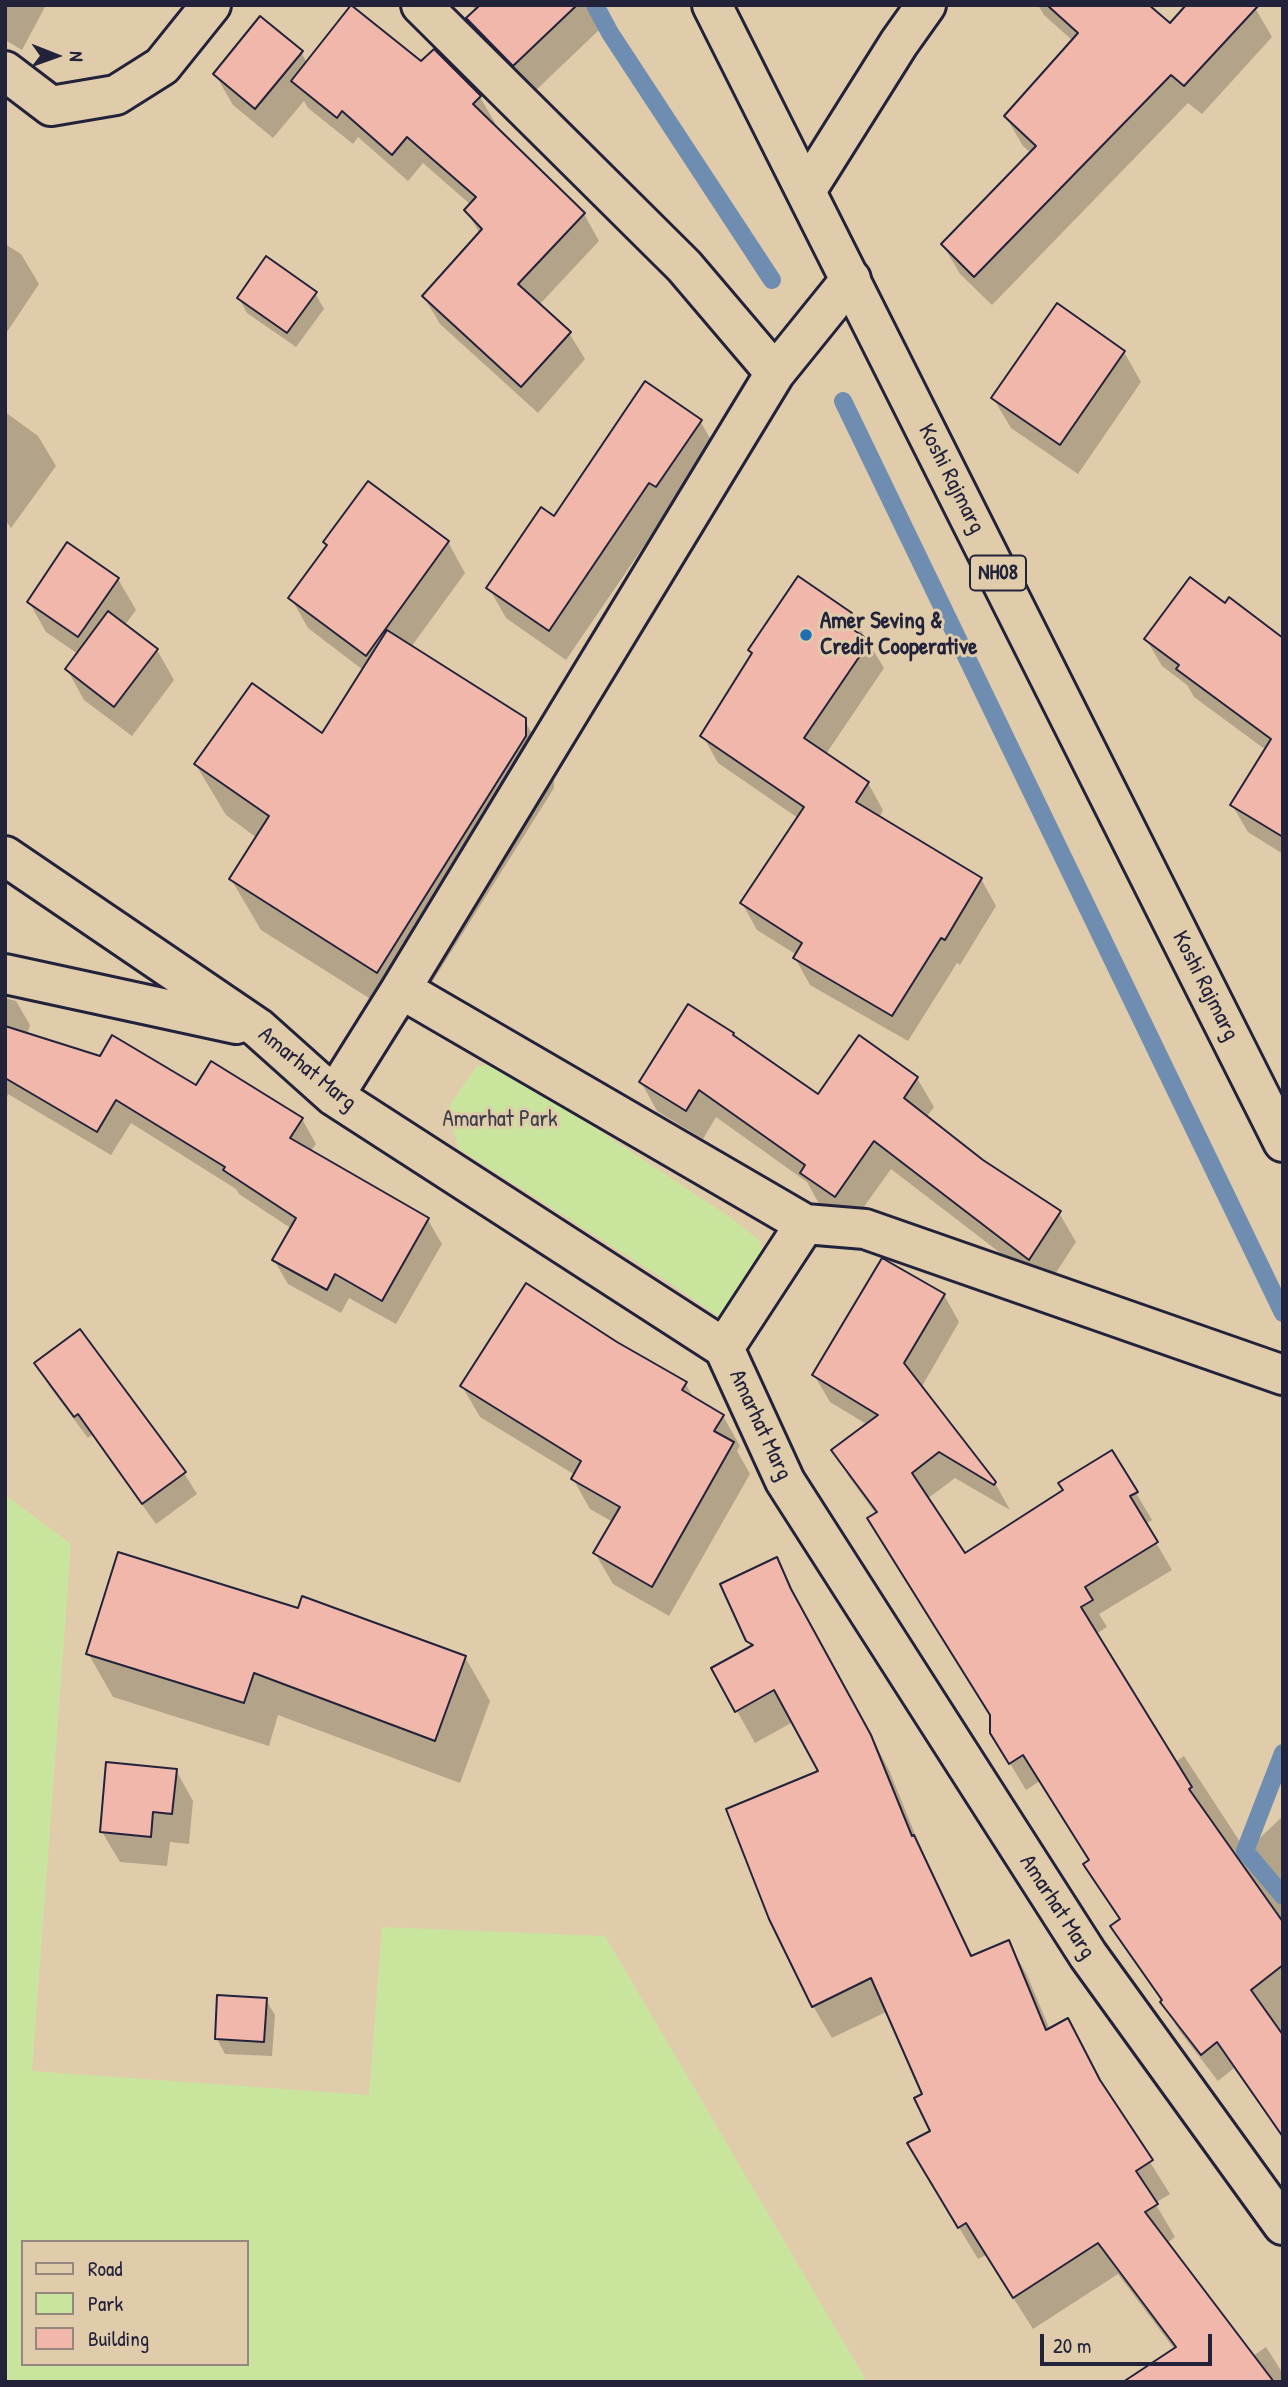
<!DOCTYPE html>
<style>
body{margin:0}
#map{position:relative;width:1288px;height:2387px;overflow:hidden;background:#e0ccab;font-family:"Patrick Hand",sans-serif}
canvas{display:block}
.frame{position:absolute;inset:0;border:7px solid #22223b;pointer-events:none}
.legend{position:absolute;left:21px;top:2240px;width:228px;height:126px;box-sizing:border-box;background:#e0ccab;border:2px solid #94887e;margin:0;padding:9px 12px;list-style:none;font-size:21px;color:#22223b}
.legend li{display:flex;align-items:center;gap:14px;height:35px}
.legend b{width:35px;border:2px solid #94887e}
.north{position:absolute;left:21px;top:21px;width:70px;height:70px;-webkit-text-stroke:5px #e0ccab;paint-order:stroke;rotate:91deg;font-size:19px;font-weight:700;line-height:28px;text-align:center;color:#22223b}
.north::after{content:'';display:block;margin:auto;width:24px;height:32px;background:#22223b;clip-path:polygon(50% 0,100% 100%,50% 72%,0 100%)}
.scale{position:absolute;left:1040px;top:2334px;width:172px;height:32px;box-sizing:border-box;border:4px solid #22223b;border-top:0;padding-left:9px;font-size:21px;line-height:24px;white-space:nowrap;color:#22223b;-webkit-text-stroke:5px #e0ccab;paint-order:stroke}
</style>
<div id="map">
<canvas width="1288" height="2387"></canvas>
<div class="frame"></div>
<ul class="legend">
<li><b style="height:9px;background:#e0ccab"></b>Road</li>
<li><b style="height:19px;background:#c9e59d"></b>Park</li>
<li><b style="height:19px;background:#f1b7ab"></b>Building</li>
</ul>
<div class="north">N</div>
<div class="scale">20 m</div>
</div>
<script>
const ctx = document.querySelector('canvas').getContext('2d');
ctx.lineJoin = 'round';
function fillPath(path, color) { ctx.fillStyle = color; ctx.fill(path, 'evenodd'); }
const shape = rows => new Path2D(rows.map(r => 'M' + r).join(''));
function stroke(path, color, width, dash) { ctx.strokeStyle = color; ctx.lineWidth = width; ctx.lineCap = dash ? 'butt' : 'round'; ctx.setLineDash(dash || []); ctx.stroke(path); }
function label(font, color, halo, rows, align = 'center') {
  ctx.font = font + ' "Patrick Hand",sans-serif'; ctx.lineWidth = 6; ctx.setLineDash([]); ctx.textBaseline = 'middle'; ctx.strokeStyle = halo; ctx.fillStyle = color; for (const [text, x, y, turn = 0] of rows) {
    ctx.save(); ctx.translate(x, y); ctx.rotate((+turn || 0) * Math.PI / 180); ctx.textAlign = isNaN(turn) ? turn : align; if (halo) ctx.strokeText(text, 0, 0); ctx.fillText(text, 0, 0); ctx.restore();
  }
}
fillPath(shape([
 [499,1064,731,1218,759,1240,769,1269,727,1322,664,1279,459,1149,447,1109,477,1066],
 [5,1495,71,1544,32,2071,369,2095,382,1927,605,1936,867,2382,5,2382],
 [23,2242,247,2242,247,2364,23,2364]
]), '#c9e59d');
fillPath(shape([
 [5,5,46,5,22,50,5,40],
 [471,5,586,5,600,29,531,95,485,49,468,19,476,11],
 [1038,5,1147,5,1170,26,1255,8,1272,37,1202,114,1188,103,992,305,960,274,943,245,1031,153,1023,146,1006,117,1073,41,1044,15],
 [301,52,307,63,421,63,480,97,495,123,493,126,584,214,599,241,539,305,569,333,585,359,538,413,440,324,424,297,480,234,466,210,471,205,423,163,408,181,358,137,353,144,308,108,304,101,273,138,233,105,215,74],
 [5,244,21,254,39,284,5,335],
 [315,293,324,309,296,347,247,313,239,298],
 [1124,352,1141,382,1078,474,1011,428,993,398],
 [5,412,38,436,56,466,11,528,5,520],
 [700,421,718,452,674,517,667,512,566,660,506,618,489,588,554,518],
 [325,542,448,542,465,573,411,647,524,720,554,771,554,788,407,1022,261,930,231,879,257,838,226,815,196,765,322,735,363,670,308,628,291,598,327,546],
 [118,579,136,610,125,625,157,650,174,680,132,736,84,700,67,669,78,654,46,632,29,602],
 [851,614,884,668,826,754,868,783,883,810,879,818,981,879,996,906,960,965,957,963,908,1041,810,985,795,958,797,955,757,930,742,903,798,818,718,763,703,736,752,655,750,650],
 [1146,639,1283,653,1283,854,1248,832,1232,805,1266,750,1194,697,1187,685,1162,666],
 [5,998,16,1001,30,1025,27,1035,302,1119,316,1144,310,1152,428,1220,442,1244,396,1324,349,1298,341,1313,288,1284,274,1260,292,1229,239,1194,236,1189,131,1123,111,1155,8,1094,5,1105],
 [917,1078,934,1107,926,1118,982,1161,1059,1213,1076,1242,1046,1288,891,1169,851,1225,818,1202,807,1182,716,1117,703,1139,657,1111,641,1082,818,1097],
 [944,1295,959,1322,921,1388,995,1483,1010,1510,955,1478,927,1499,964,1555,1136,1493,1152,1520,1145,1524,1172,1570,1099,1614,1107,1627,1096,1634,1174,1763,1184,1756,1246,1851,1283,1816,1283,2138,1234,2068,1218,2081,1178,2029,1163,2003,1128,1953,1112,1926,1127,1925,1102,1889,1099,1889,1085,1864,1090,1861,1040,1781,1026,1790,1008,1760,992,1717,876,1514,849,1477,833,1450,868,1425,830,1402,814,1375],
 [616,1343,685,1383,695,1400,723,1416,740,1446,737,1451,750,1474,669,1616,613,1584,595,1553,613,1522,590,1509,573,1479,575,1475,480,1417,462,1386],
 [37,1364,184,1473,197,1494,156,1524,92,1435,88,1438,49,1386],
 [776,1560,889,1770,923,1854,973,1957,1008,1942,1027,1975,1050,2030,1068,2020,1109,2097,1170,2194,1155,2203,1175,2237,1167,2243,1253,2356,1266,2347,1283,2374,1283,2382,1126,2382,1175,2350,1118,2274,1033,2329,986,2255,978,2259,928,2176,933,2132,925,2095,888,2011,832,2038,813,2006,821,1772,793,1722,755,1743,737,1711,752,1647,748,1640],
 [299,1611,465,1657,490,1701,460,1783,278,1715,269,1746,113,1697,88,1653],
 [176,1770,193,1801,189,1844,170,1842,167,1866,120,1862,102,1832],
 [266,2000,275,2015,272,2056,225,2054,217,2039]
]), '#0003');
stroke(shape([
 [595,5,610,33,772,280],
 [843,401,1283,1313],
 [1283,1753,1245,1851,1283,1896]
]), '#6e8db1', 18);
const building = shape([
 [351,5,421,61,434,49,481,96,473,104,585,213,518,284,571,332,521,387,422,296,482,229,464,210,476,197,407,137,392,155,342,111,337,118,291,81,351,5],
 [480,5,577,5,513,66,466,18,480,5],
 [1047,5,1149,5,1170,23,1186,5,1259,5,1184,86,1171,75,974,277,941,244,1036,146,1004,116,1078,33,1047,5],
 [260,16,303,51,255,109,213,74,260,16],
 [266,256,317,292,287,333,237,298,266,256],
 [1057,303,1125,351,1060,445,991,398,1057,303],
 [645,381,702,420,656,487,649,483,549,631,486,588,541,507,554,516,645,381],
 [368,481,449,541,366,656,288,598,327,545,323,542,368,481],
 [67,542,119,578,78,637,27,602,67,542],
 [798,576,852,613,845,624,870,641,804,738,869,782,856,802,982,878,945,940,941,938,892,1016,793,958,802,943,740,903,804,807,700,736,752,653,748,650,798,576],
 [1190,577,1225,603,1229,597,1283,638,1283,837,1230,805,1271,739,1176,669,1179,665,1144,639,1190,577],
 [108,611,158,649,114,707,65,669,108,611],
 [387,630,526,718,526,736,377,973,229,879,269,816,194,764,252,683,322,733,387,630],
 [688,1004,734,1033,733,1035,818,1094,859,1035,918,1077,904,1098,983,1160,1061,1211,1029,1260,874,1141,835,1197,800,1173,805,1165,699,1090,686,1111,639,1082,688,1004],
 [5,1026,100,1056,112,1035,196,1085,211,1061,303,1118,290,1138,429,1218,382,1301,335,1274,327,1290,272,1260,296,1218,223,1170,225,1167,116,1100,97,1132,5,1078,5,1026],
 [882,1258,945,1294,904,1363,996,1482,994,1485,939,1452,912,1473,965,1553,1063,1490,1058,1483,1112,1450,1138,1492,1130,1496,1158,1542,1085,1587,1093,1600,1081,1607,1192,1787,1189,1789,1283,1922,1283,1965,1251,1990,1283,2035,1283,2137,1217,2042,1201,2055,1160,2002,1162,2000,1110,1926,1120,1919,1083,1864,1089,1860,1023,1755,1009,1764,990,1733,990,1715,867,1518,877,1512,831,1450,878,1415,812,1375,882,1258],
 [526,1283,617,1342,687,1382,682,1390,724,1415,714,1431,734,1442,652,1587,593,1553,620,1507,571,1479,581,1461,460,1386,526,1283],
 [80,1329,186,1472,142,1504,78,1414,74,1417,34,1363,80,1329],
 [118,1552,298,1608,302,1596,466,1656,435,1741,254,1673,244,1703,86,1654,118,1552],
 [777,1557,791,1589,871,1735,912,1836,914,1835,971,1956,1009,1940,1046,2030,1068,2018,1100,2080,1153,2160,1136,2171,1158,2204,1145,2212,1274,2382,1123,2382,1176,2347,1098,2243,1013,2298,966,2223,958,2228,907,2143,930,2131,914,2098,922,2094,871,1978,812,2007,769,1919,726,1809,818,1771,774,1690,735,1712,711,1668,753,1645,746,1641,720,1584,777,1557],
 [106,1762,177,1769,172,1814,153,1812,151,1837,100,1832,106,1762],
 [217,1995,267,1998,264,2042,215,2039,217,1995]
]);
fillPath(building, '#f1b7ab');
stroke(building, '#22223b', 2);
const street = shape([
 [421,5,684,266,775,373],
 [5,71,51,106,116,95,162,66,211,5],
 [806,191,899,43,926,5],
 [5,856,258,1028,334,1096,724,1348,785,1481,1088,1955,1283,2225],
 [5,974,236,1024],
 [401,989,805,1224],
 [334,1096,401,989,775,373,851,279],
 [724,1348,805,1224,865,1229,1283,1375]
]);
const primary = shape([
 [712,5,1283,1142]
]);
stroke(street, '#22223b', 44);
stroke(primary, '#22223b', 44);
stroke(street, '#e0ccab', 38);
stroke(primary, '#e0ccab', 38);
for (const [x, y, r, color] of [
 [806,635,7,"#1f6fb2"]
]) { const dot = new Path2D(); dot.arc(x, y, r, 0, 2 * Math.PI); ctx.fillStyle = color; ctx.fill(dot); stroke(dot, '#e0ccab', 2.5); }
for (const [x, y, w] of [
 [998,573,56]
]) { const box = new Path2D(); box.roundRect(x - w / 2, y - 17.5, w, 35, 5); ctx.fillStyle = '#e0ccab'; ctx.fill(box); stroke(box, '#22223b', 2); }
label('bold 21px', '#22223b', null, [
 ["NH08",998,573]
]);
label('23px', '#22223b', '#e0ccab', [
 ["Koshi Rajmarg",951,479,63],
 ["Koshi Rajmarg",1205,986,63],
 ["Amarhat Marg",307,1069,39],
 ["Amarhat Marg",760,1425,65],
 ["Amarhat Marg",1057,1907,57]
]);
label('bold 23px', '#22223b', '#e0ccab', [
 ["Amer Seving &",820,622],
 ["Credit Cooperative",820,648]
], 'left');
label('23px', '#3b3f4a', '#e0ccab', [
 ["Amarhat Park",500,1120]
]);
</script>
